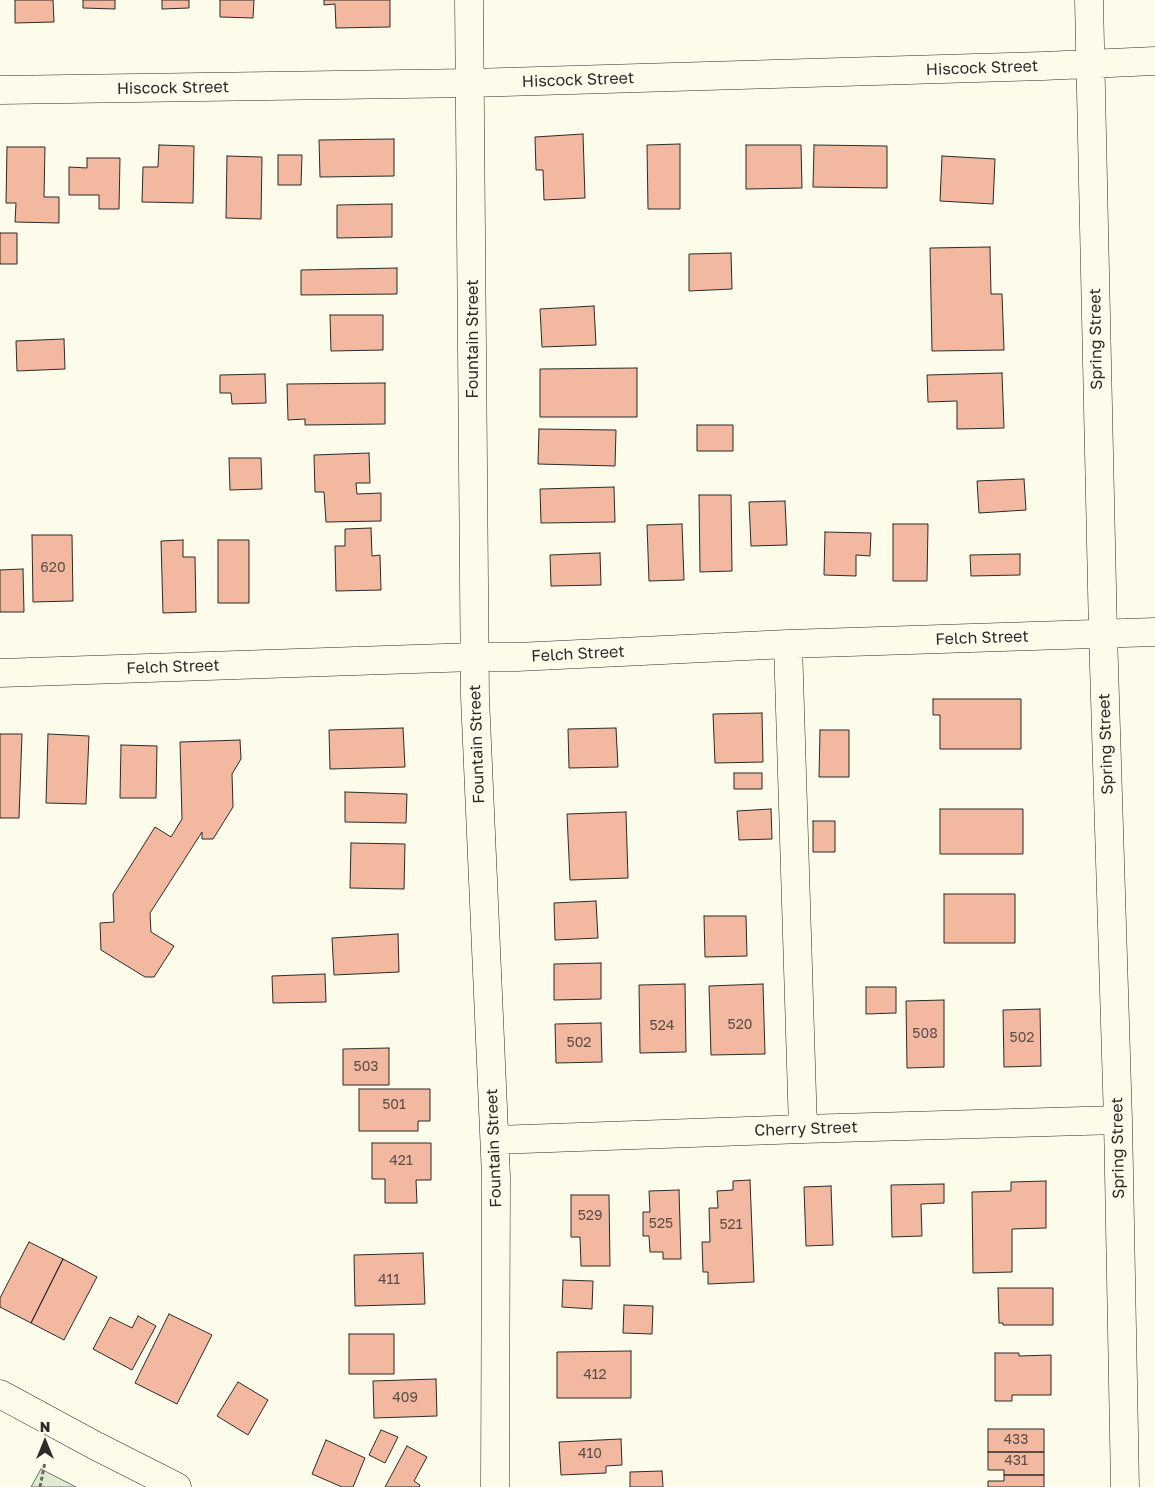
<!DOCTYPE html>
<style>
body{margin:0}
#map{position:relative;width:1155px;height:1487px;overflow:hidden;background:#fdfbea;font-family:"Golos Text",sans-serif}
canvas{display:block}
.north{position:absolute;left:20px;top:1417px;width:50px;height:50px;-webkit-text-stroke:4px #fdfbea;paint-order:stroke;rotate:0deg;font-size:14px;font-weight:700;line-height:20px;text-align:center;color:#2b2b2b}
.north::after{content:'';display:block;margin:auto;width:18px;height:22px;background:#2b2b2b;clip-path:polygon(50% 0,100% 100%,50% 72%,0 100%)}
</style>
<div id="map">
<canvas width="1155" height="1487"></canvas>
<div class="north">N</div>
</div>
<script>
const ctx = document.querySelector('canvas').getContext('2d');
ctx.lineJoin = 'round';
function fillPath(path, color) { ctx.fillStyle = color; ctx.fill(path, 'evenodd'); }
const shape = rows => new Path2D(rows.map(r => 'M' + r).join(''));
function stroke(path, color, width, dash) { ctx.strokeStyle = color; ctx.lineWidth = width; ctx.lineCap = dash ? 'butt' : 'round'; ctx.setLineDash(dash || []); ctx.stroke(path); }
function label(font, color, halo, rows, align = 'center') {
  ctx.font = font + ' "Golos Text",sans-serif'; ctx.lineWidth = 4; ctx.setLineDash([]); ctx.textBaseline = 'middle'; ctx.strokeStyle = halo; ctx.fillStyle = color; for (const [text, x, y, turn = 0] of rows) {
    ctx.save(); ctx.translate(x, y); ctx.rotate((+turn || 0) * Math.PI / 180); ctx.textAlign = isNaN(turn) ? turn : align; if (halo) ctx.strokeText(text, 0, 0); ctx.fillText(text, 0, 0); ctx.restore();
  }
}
const green = shape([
 [41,1469,76,1487,31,1487,41,1469]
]);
fillPath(green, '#deebd1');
stroke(green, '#74746e', 1);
const building = shape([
 [15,0,53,0,54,22,15,23,15,0],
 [83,0,115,0,115,9,83,8,83,0],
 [162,0,189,0,189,8,162,9,162,0],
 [220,0,254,0,253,18,220,17,220,0],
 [324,0,390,0,390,27,336,28,335,4,324,5,324,0],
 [583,134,585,198,544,200,543,170,536,170,535,137,583,134],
 [394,139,394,176,320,177,319,140,394,139],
 [680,144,680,209,648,209,647,145,680,144],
 [159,145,194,146,193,203,142,202,143,167,158,167,159,145],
 [746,145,801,145,802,188,746,189,746,145],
 [814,145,887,146,887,188,813,187,814,145],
 [7,147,45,147,44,197,59,197,59,223,15,222,16,203,6,203,7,147],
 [278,155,302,155,301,185,278,185,278,155],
 [227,156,262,157,261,219,226,218,227,156],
 [942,156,995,159,993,204,940,201,942,156],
 [87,158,120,158,119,209,99,209,99,195,69,195,69,167,87,168,87,158],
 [392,204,392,237,337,238,337,205,392,204],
 [0,233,17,233,17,264,0,264,0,233],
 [990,247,991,294,1002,294,1004,350,932,351,930,248,990,247],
 [731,253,732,289,689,291,689,254,731,253],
 [397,268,397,294,301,295,301,270,397,268],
 [594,306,596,345,542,347,540,309,594,306],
 [330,315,383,315,383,350,331,351,330,315],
 [64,339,65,369,17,371,16,341,64,339],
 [637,368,637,417,540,417,540,369,637,368],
 [1002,373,1004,428,957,429,957,401,928,402,927,375,1002,373],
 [265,374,266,403,232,404,231,393,220,393,220,375,265,374],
 [385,383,385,424,305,425,305,419,288,420,287,384,385,383],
 [697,425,733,425,733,451,697,451,697,425],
 [539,429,616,430,615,466,538,464,539,429],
 [369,453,370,483,356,483,357,494,381,493,381,521,326,522,324,492,315,492,314,455,369,453],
 [229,458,261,458,262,489,230,490,229,458],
 [1024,479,1026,510,979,513,977,481,1024,479],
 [614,487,615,522,541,523,540,489,614,487],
 [699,495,731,495,732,571,700,572,699,495],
 [785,501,787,545,751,546,749,502,785,501],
 [682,524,684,580,649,581,647,525,682,524],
 [893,524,928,524,927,581,893,581,893,524],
 [371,528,372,556,380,555,381,590,336,591,335,546,345,546,345,529,371,528],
 [825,532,871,533,870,556,856,555,856,576,824,575,825,532],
 [32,535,72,535,73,601,33,602,32,535],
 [183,540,183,557,195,557,196,612,163,613,161,541,183,540],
 [218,540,249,540,249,603,218,603,218,540],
 [600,553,601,585,551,586,550,555,600,553],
 [1020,554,1020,575,971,576,970,555,1020,554],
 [23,569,24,612,0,612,0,570,23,569],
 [933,699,1021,699,1021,749,940,749,940,715,933,715,933,699],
 [762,713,763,762,715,763,713,714,762,713],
 [403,728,405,767,330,769,329,730,403,728],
 [616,728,618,767,569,768,568,729,616,728],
 [820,730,849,730,849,777,819,777,820,730],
 [0,734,22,734,19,818,0,818,0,734],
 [48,734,89,736,86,804,46,803,48,734],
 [240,740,241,759,232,774,233,807,213,839,202,839,202,832,150,913,151,932,174,946,154,977,145,977,101,950,100,923,114,922,113,894,155,827,171,837,182,819,180,742,240,740],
 [121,745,157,746,156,798,120,798,121,745],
 [734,773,762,773,762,789,734,789,734,773],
 [345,792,407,794,406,823,345,822,345,792],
 [771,809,772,839,739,840,737,811,771,809],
 [940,809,1023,809,1023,854,940,854,940,809],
 [626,812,628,878,570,880,567,814,626,812],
 [813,821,835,821,835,852,813,852,813,821],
 [351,843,405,844,404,889,350,888,351,843],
 [944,894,1015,894,1015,943,944,943,944,894],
 [596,901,598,938,555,940,554,903,596,901],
 [704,916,746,916,747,956,705,957,704,916],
 [398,934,399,972,334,975,332,938,398,934],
 [601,963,601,999,554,1000,554,964,601,963],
 [325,974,326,1002,273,1003,272,976,325,974],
 [685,984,686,1052,640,1053,639,985,685,984],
 [763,984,765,1054,711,1055,709,986,763,984],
 [866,987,896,987,896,1013,866,1014,866,987],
 [944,1000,944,1067,907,1068,906,1001,944,1000],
 [1040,1009,1041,1066,1004,1067,1003,1010,1040,1009],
 [601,1023,602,1062,556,1063,555,1024,601,1023],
 [389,1048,389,1085,343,1085,343,1049,389,1048],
 [359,1089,430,1089,430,1121,418,1121,418,1131,359,1131,359,1089],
 [372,1143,431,1143,431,1180,416,1180,417,1203,385,1203,385,1179,372,1179,372,1143],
 [750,1180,754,1282,708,1284,708,1272,703,1272,702,1242,710,1242,709,1208,718,1208,717,1191,733,1190,733,1181,750,1180],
 [1046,1181,1046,1228,1012,1229,1012,1272,973,1273,972,1192,1011,1191,1011,1182,1046,1181],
 [944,1184,944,1203,921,1204,922,1236,892,1237,891,1185,944,1184],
 [831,1186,833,1245,806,1246,804,1187,831,1186],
 [679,1190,681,1259,663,1259,663,1252,650,1252,649,1236,643,1236,643,1212,650,1212,649,1191,679,1190],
 [571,1195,609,1195,610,1266,581,1266,580,1237,571,1237,571,1195],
 [29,1242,63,1259,31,1323,0,1307,0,1298,29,1242],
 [423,1253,425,1304,355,1306,354,1255,423,1253],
 [63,1259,97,1277,64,1340,31,1323,63,1259],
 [563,1280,593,1281,592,1309,562,1307,563,1280],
 [998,1288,1053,1288,1053,1325,1003,1325,1003,1323,999,1323,998,1288],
 [624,1305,653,1306,652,1334,623,1333,624,1305],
 [169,1314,212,1335,177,1404,135,1383,169,1314],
 [138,1316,156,1326,132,1370,93,1349,110,1317,132,1328,138,1316],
 [349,1334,394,1334,394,1374,349,1374,349,1334],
 [631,1351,631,1398,557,1398,557,1352,631,1351],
 [995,1353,1019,1353,1019,1356,1051,1355,1051,1395,1012,1395,1012,1401,995,1401,995,1353],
 [436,1379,437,1416,374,1418,373,1381,436,1379],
 [238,1382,268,1400,248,1435,217,1416,238,1382],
 [988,1429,1044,1429,1044,1452,988,1452,988,1429],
 [381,1430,398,1437,385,1463,369,1455,381,1430],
 [621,1439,622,1465,606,1466,606,1473,561,1475,559,1442,621,1439],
 [326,1440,365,1458,353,1487,342,1487,312,1474,326,1440],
 [407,1446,427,1457,414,1481,420,1485,419,1487,385,1487,407,1446],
 [988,1452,1044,1452,1044,1475,1004,1475,1004,1470,988,1470,988,1452],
 [662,1471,663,1487,630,1487,630,1472,662,1471],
 [1004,1475,1044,1475,1044,1487,988,1487,988,1481,1004,1481,1004,1475]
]);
fillPath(building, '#f2b8a0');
stroke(building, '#2b2b2b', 1);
const minor = shape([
 [469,0,475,697,496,1177,495,1487],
 [1089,0,1103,633,1118,1120,1125,1487],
 [0,90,471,83,1043,66,1155,61],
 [788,644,803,1129],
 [0,673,474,657,517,657,788,644,1155,632],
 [495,1140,803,1129,1118,1120]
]);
const secondary = shape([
 [0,1394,96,1446,177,1487]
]);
stroke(minor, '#2b2b2b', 29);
stroke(secondary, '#2b2b2b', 29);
stroke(shape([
 [40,1487,45,1462]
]), '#6a6964', 3, [4, 2.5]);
stroke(minor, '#fdfbea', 28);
stroke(secondary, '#fdfbea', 28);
label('14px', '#5d4e48', null, [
 ["620",53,568],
 ["520",740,1025],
 ["524",662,1026],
 ["508",925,1034],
 ["502",1022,1038],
 ["502",579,1043],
 ["503",366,1067],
 ["501",394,1105],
 ["421",401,1161],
 ["529",590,1216],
 ["525",661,1224],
 ["521",731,1225],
 ["411",389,1280],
 ["412",595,1375],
 ["409",405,1398],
 ["433",1016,1440],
 ["410",590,1454],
 ["431",1016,1461]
]);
label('16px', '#2b2b2b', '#fdfbea', [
 ["Hiscock Street",982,68,-2],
 ["Hiscock Street",578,80,-2],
 ["Hiscock Street",173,88,-1],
 ["Fountain Street",473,339,-90],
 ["Spring Street",1096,339,-91],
 ["Felch Street",982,638,-2],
 ["Felch Street",578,654,-3],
 ["Felch Street",173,667,-2],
 ["Fountain Street",477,744,-92],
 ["Spring Street",1106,744,-92],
 ["Cherry Street",806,1129,-2],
 ["Fountain Street",494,1148,-92],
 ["Spring Street",1118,1148,-91]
]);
</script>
